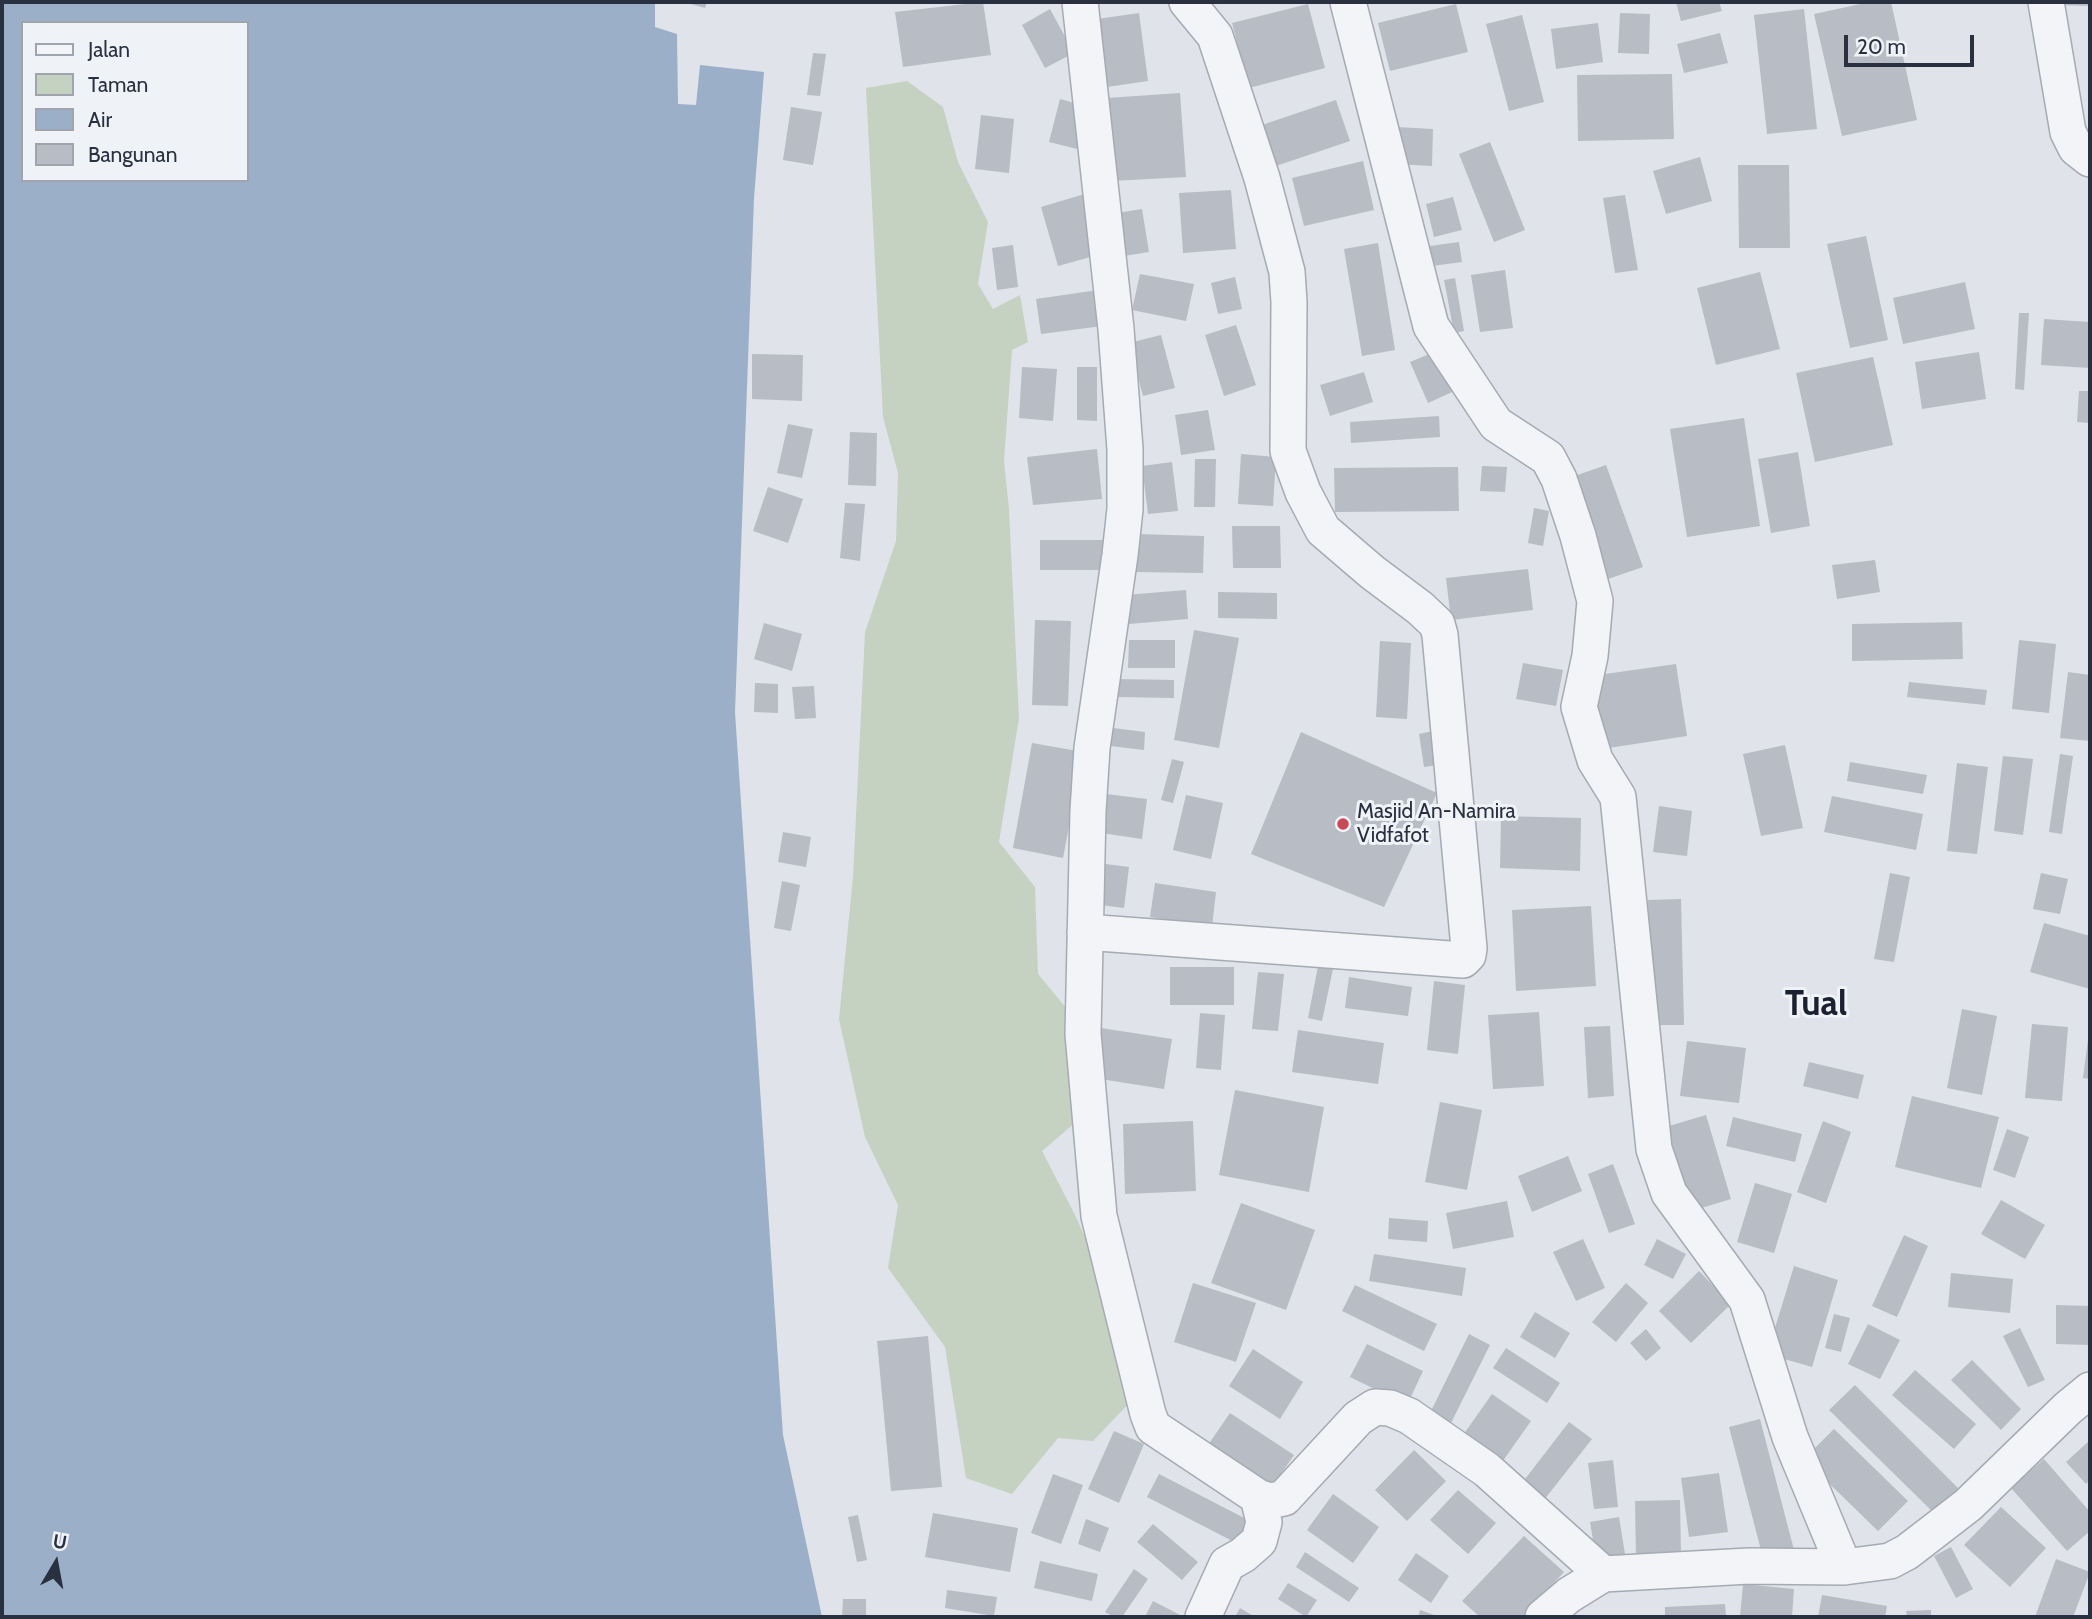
<!DOCTYPE html>
<style>
body{margin:0}
#map{position:relative;width:2092px;height:1619px;overflow:hidden;background:#e0e3e9;font-family:Cabin,sans-serif}
canvas{display:block}
.frame{position:absolute;inset:0;border:4px solid #29303f;pointer-events:none}
.legend{position:absolute;left:21px;top:21px;width:228px;height:161px;box-sizing:border-box;background:#eff2f6;border:2px solid #a0a4ad;margin:0;padding:9px 12px;list-style:none;font-size:21px;color:#29303f}
.legend li{display:flex;align-items:center;gap:14px;height:35px}
.legend b{width:35px;border:2px solid #a0a4ad}
.north{position:absolute;left:21px;top:1528px;width:70px;height:70px;-webkit-text-stroke:5px #eff2f6;paint-order:stroke;rotate:10deg;font-size:19px;font-weight:700;line-height:28px;text-align:center;color:#29303f}
.north::after{content:'';display:block;margin:auto;width:24px;height:32px;background:#29303f;clip-path:polygon(50% 0,100% 100%,50% 72%,0 100%)}
.scale{position:absolute;left:1844px;top:35px;width:130px;height:32px;box-sizing:border-box;border:4px solid #29303f;border-top:0;padding-left:9px;font-size:21px;line-height:24px;white-space:nowrap;color:#29303f;-webkit-text-stroke:5px #eff2f6;paint-order:stroke}
</style>
<div id="map">
<canvas width="2092" height="1619"></canvas>
<div class="frame"></div>
<ul class="legend">
<li><b style="height:9px;background:#f3f4f7"></b>Jalan</li>
<li><b style="height:19px;background:#c5d2c1"></b>Taman</li>
<li><b style="height:19px;background:#9cafc8"></b>Air</li>
<li><b style="height:19px;background:#b7bcc5"></b>Bangunan</li>
</ul>
<div class="north">U</div>
<div class="scale">20 m</div>
</div>
<script>
const ctx = document.querySelector('canvas').getContext('2d');
ctx.lineJoin = 'round';
function fillPath(path, color) { ctx.fillStyle = color; ctx.fill(path, 'evenodd'); }
const shape = rows => new Path2D(rows.map(r => 'M' + r).join(''));
function stroke(path, color, width, dash) { ctx.strokeStyle = color; ctx.lineWidth = width; ctx.lineCap = dash ? 'butt' : 'round'; ctx.setLineDash(dash || []); ctx.stroke(path); }
function label(font, color, halo, rows, align = 'center') {
  ctx.font = font + ' Cabin,sans-serif'; ctx.lineWidth = 6; ctx.setLineDash([]); ctx.textBaseline = 'middle'; ctx.strokeStyle = halo; ctx.fillStyle = color; for (const [text, x, y, turn = 0] of rows) {
    ctx.save(); ctx.translate(x, y); ctx.rotate((+turn || 0) * Math.PI / 180); ctx.textAlign = isNaN(turn) ? turn : align; if (halo) ctx.strokeText(text, 0, 0); ctx.fillText(text, 0, 0); ctx.restore();
  }
}
fillPath(shape([
 [907,81,943,107,958,162,988,222,978,284,993,309,1020,295,1028,342,1012,350,1004,461,1009,509,1019,718,999,842,1035,887,1038,974,1067,1009,1076,1122,1042,1151,1075,1215,1114,1304,1138,1394,1093,1441,1058,1438,1012,1494,966,1478,945,1347,888,1268,898,1205,865,1137,839,1019,853,877,865,632,896,541,898,473,883,417,866,88]
]), '#c5d2c1');
fillPath(shape([
 [2,2,655,2,655,27,677,34,678,104,696,105,700,65,764,72,754,198,735,712,783,1435,822,1617,2,1617],
 [23,23,247,23,247,180,23,180]
]), '#9cafc8');
fillPath(shape([
 [684,2,707,2,705,8],
 [983,2,991,55,903,67,895,12],
 [1676,2,1719,2,1722,11,1681,21],
 [1870,2,1891,2,1917,120,1842,136,1814,14],
 [2058,2,2090,2,2090,6,2057,5],
 [1308,4,1325,68,1249,88,1232,23],
 [1456,4,1468,52,1390,71,1378,23],
 [1050,9,1074,53,1045,68,1022,25],
 [1804,9,1817,129,1767,134,1754,15],
 [1139,13,1148,81,1107,87,1097,19],
 [1620,13,1650,14,1649,54,1618,53],
 [1522,15,1544,102,1509,111,1486,24],
 [1598,23,1603,62,1556,69,1551,29],
 [1720,33,1728,63,1684,73,1677,44],
 [813,53,826,54,820,96,807,95],
 [1672,74,1674,139,1578,141,1577,75],
 [1180,93,1186,177,1112,181,1107,98],
 [1060,99,1089,107,1077,149,1049,142],
 [1336,100,1350,141,1270,168,1256,127],
 [791,107,822,112,813,165,783,160],
 [981,115,1014,119,1009,173,975,169],
 [1396,127,1433,129,1432,166,1395,164],
 [1490,142,1525,230,1494,242,1459,154],
 [1700,157,1712,201,1666,214,1653,171],
 [1363,161,1374,210,1304,226,1292,178],
 [1738,165,1789,165,1790,248,1739,248],
 [1231,190,1236,249,1183,253,1179,193],
 [1088,193,1105,253,1058,266,1041,207],
 [1625,195,1638,270,1615,273,1603,198],
 [1453,197,1462,230,1434,237,1426,204],
 [1142,209,1149,252,1118,257,1111,214],
 [1866,236,1888,340,1850,348,1827,244],
 [1459,242,1462,262,1432,266,1430,246],
 [1378,243,1395,350,1362,356,1344,249],
 [1013,245,1018,287,997,290,992,248],
 [1505,270,1513,328,1480,332,1471,275],
 [1760,272,1780,349,1716,365,1697,288],
 [1140,274,1194,284,1186,321,1132,310],
 [1235,277,1242,309,1218,314,1211,283],
 [1455,278,1464,331,1454,333,1444,280],
 [1965,282,1975,329,1903,344,1893,298],
 [1105,289,1110,325,1041,334,1036,299],
 [2019,313,2029,313,2024,390,2015,389],
 [2044,319,2090,322,2090,368,2041,365],
 [1236,325,1256,385,1224,396,1205,335],
 [1161,335,1175,388,1143,396,1129,343],
 [1444,348,1461,388,1428,403,1410,362],
 [1979,352,1986,399,1922,409,1915,362],
 [752,354,803,355,802,401,752,399],
 [1873,357,1893,445,1815,462,1796,373],
 [1022,367,1057,369,1053,421,1019,418],
 [1077,367,1097,367,1097,421,1077,420],
 [1364,372,1373,402,1330,416,1320,385],
 [2079,391,2090,391,2090,423,2077,422],
 [1208,410,1215,450,1181,455,1175,415],
 [1439,416,1440,437,1351,443,1350,422],
 [1744,418,1760,526,1687,537,1670,429],
 [788,424,813,429,802,478,777,473],
 [850,432,877,433,876,486,848,485],
 [1097,449,1102,499,1033,505,1027,457],
 [1798,452,1810,526,1771,533,1758,459],
 [1241,454,1276,457,1273,506,1238,504],
 [1195,459,1216,459,1215,507,1194,507],
 [1172,462,1178,511,1148,514,1142,466],
 [1606,465,1643,567,1605,580,1569,478],
 [1482,466,1507,467,1505,492,1480,491],
 [1458,467,1459,511,1335,512,1334,468],
 [768,487,803,499,788,543,753,531],
 [845,503,865,504,860,561,840,558],
 [1534,508,1549,511,1543,546,1528,543],
 [1232,526,1280,526,1281,568,1233,568],
 [1137,534,1204,536,1203,573,1136,572],
 [1040,540,1110,540,1111,570,1040,570],
 [1875,560,1880,592,1837,599,1832,565],
 [1528,569,1533,610,1451,620,1446,578],
 [1186,590,1188,619,1129,624,1126,595],
 [1218,592,1277,593,1277,619,1218,618],
 [1035,620,1071,621,1068,706,1032,705],
 [1962,622,1963,659,1852,661,1852,624],
 [764,623,802,634,792,671,754,659],
 [1194,630,1239,638,1219,748,1174,740],
 [1129,640,1175,640,1175,668,1128,668],
 [2019,640,2056,644,2049,713,2012,709],
 [1380,641,1411,643,1407,719,1376,717],
 [1523,663,1563,670,1556,706,1516,699],
 [1676,664,1687,736,1602,749,1591,676],
 [2068,672,2090,675,2090,741,2060,738],
 [1117,679,1174,680,1174,698,1117,697],
 [1909,682,1987,690,1985,705,1907,697],
 [755,683,778,684,778,713,754,712],
 [814,686,816,718,795,719,792,687],
 [1097,726,1145,732,1144,750,1094,744],
 [1433,731,1438,765,1424,767,1419,734],
 [1301,732,1437,793,1384,907,1251,854],
 [1032,743,1083,752,1063,858,1013,848],
 [1785,745,1803,828,1761,836,1743,754],
 [2060,754,2073,756,2062,834,2049,832],
 [2003,756,2033,759,2023,835,1994,831],
 [1172,759,1184,762,1173,803,1161,800],
 [1850,762,1927,775,1923,794,1847,781],
 [1957,763,1988,767,1977,854,1947,851],
 [1106,794,1147,799,1142,839,1101,833],
 [1186,795,1223,803,1211,859,1173,850],
 [1832,796,1923,814,1916,850,1824,832],
 [1659,806,1692,811,1687,856,1653,852],
 [1501,816,1581,818,1580,871,1500,868],
 [783,832,811,837,806,867,778,862],
 [1098,863,1129,867,1124,908,1093,904],
 [1890,873,1910,877,1894,962,1874,959],
 [2041,873,2068,879,2060,914,2033,909],
 [782,881,800,885,791,931,774,928],
 [1155,883,1216,892,1212,927,1150,917],
 [1681,899,1684,1025,1651,1025,1648,900],
 [1591,906,1596,986,1516,991,1512,910],
 [2044,923,2090,936,2090,989,2030,972],
 [1319,961,1334,964,1322,1021,1308,1018],
 [1170,967,1234,967,1234,1005,1170,1005],
 [1258,972,1284,974,1278,1031,1252,1029],
 [1349,977,1412,987,1408,1016,1345,1008],
 [1434,981,1465,985,1458,1054,1427,1050],
 [1962,1009,1997,1016,1982,1095,1947,1088],
 [1539,1012,1544,1086,1493,1089,1488,1015],
 [1200,1013,1225,1015,1221,1070,1196,1068],
 [2032,1024,2068,1027,2062,1101,2025,1098],
 [1610,1026,1614,1096,1588,1098,1584,1027],
 [1101,1028,1172,1039,1164,1089,1094,1078],
 [1298,1030,1384,1043,1378,1084,1292,1072],
 [2089,1032,2090,1032,2090,1079,2083,1078],
 [1687,1041,1746,1048,1739,1103,1680,1096],
 [1809,1062,1864,1075,1858,1099,1803,1086],
 [1235,1090,1324,1107,1309,1192,1219,1175],
 [1912,1096,1999,1117,1981,1188,1895,1167],
 [1440,1102,1482,1110,1467,1190,1425,1182],
 [1706,1115,1731,1199,1685,1213,1659,1129],
 [1733,1117,1802,1134,1795,1162,1726,1146],
 [1193,1121,1196,1191,1125,1194,1123,1124],
 [1823,1121,1851,1132,1826,1203,1797,1192],
 [2007,1129,2029,1137,2015,1178,1993,1170],
 [1568,1156,1582,1191,1532,1212,1518,1176],
 [1613,1164,1635,1224,1609,1233,1588,1174],
 [1755,1183,1792,1194,1774,1253,1737,1242],
 [2001,1200,2045,1225,2025,1259,1981,1234],
 [1507,1201,1514,1237,1453,1249,1446,1213],
 [1241,1203,1315,1230,1286,1310,1211,1283],
 [1389,1218,1428,1221,1427,1242,1388,1239],
 [1904,1235,1928,1246,1897,1317,1872,1306],
 [1583,1239,1605,1288,1576,1301,1553,1252],
 [1657,1239,1686,1254,1673,1279,1644,1265],
 [1374,1254,1466,1268,1462,1296,1369,1281],
 [1794,1266,1838,1280,1812,1367,1767,1354],
 [1699,1271,1731,1304,1691,1343,1659,1311],
 [1951,1273,2013,1279,2010,1313,1948,1307],
 [1193,1283,1256,1303,1236,1362,1174,1342],
 [1626,1283,1648,1303,1616,1342,1592,1322],
 [1355,1285,1437,1324,1424,1351,1342,1311],
 [2056,1305,2090,1306,2090,1345,2056,1344],
 [1535,1312,1570,1333,1555,1358,1520,1337],
 [1834,1314,1850,1318,1841,1352,1825,1348],
 [1868,1324,1900,1340,1880,1379,1848,1364],
 [2020,1328,2045,1380,2028,1387,2003,1336],
 [1646,1329,1661,1348,1646,1361,1630,1343],
 [1469,1334,1490,1345,1450,1425,1429,1415],
 [928,1336,942,1487,891,1491,877,1341],
 [1367,1344,1423,1371,1407,1405,1350,1377],
 [1506,1348,1560,1383,1547,1403,1493,1368],
 [1253,1349,1303,1382,1280,1419,1229,1386],
 [1972,1360,2021,1409,2001,1430,1951,1380],
 [1915,1370,1976,1424,1954,1449,1892,1395],
 [1855,1385,1961,1491,1936,1515,1829,1410],
 [1492,1394,1531,1421,1500,1465,1461,1438],
 [1230,1413,1294,1455,1272,1487,1208,1445],
 [1760,1419,1794,1550,1763,1558,1729,1427],
 [1569,1422,1592,1439,1544,1500,1522,1483],
 [1834,1429,1908,1501,1878,1531,1804,1459],
 [1114,1431,1144,1444,1119,1503,1088,1489],
 [2090,1440,2090,1480,2086,1484,2066,1462],
 [1414,1450,1446,1481,1407,1521,1375,1490],
 [2044,1459,2090,1512,2090,1531,2067,1551,2011,1488],
 [1613,1460,1618,1507,1594,1509,1588,1463],
 [1719,1473,1728,1532,1689,1537,1681,1478],
 [1053,1474,1083,1485,1061,1544,1031,1533],
 [1159,1474,1254,1523,1242,1546,1147,1497],
 [1458,1490,1496,1523,1468,1554,1430,1520],
 [1333,1494,1379,1527,1353,1563,1307,1530],
 [1680,1500,1681,1556,1636,1557,1635,1501],
 [2001,1507,2046,1548,2010,1587,1964,1545],
 [933,1513,1018,1528,1010,1572,925,1557],
 [858,1515,867,1560,857,1562,848,1517],
 [1619,1517,1625,1554,1596,1558,1590,1522],
 [1086,1519,1109,1528,1100,1552,1078,1544],
 [1153,1524,1198,1562,1182,1580,1137,1542],
 [1524,1536,1564,1572,1522,1617,1480,1617,1462,1601],
 [1951,1547,1973,1589,1956,1598,1934,1556],
 [1305,1552,1359,1588,1349,1602,1296,1567],
 [1416,1553,1449,1576,1431,1603,1398,1580],
 [2056,1559,2090,1572,2073,1617,2035,1617],
 [1040,1561,1098,1574,1092,1601,1034,1588],
 [1134,1569,1148,1579,1122,1617,1114,1617,1105,1612],
 [1288,1583,1317,1600,1306,1617,1278,1599],
 [1743,1584,1794,1589,1792,1617,1740,1617],
 [947,1590,997,1597,994,1616,945,1608],
 [1822,1595,1887,1606,1885,1617,1818,1617],
 [843,1599,866,1599,866,1617,842,1617],
 [1153,1601,1184,1617,1145,1617],
 [1725,1604,1726,1617,1665,1617,1665,1607],
 [1240,1608,1255,1617,1235,1617],
 [1420,1610,1440,1617,1418,1617],
 [1931,1610,1931,1617,1907,1617,1906,1611]
]), '#b7bcc5');
const minor = shape([
 [1080,2,1116,329,1125,449,1125,509,1120,555,1092,748,1088,811,1083,1034,1099,1216,1148,1414,1153,1427,1258,1497,1270,1501,1284,1498,1358,1418,1375,1407,1390,1408,1409,1416,1487,1470,1603,1574],
 [1348,2,1431,326,1496,424,1548,458,1559,479,1578,536,1595,601,1590,656,1579,707,1595,760,1618,797,1654,1149,1669,1193,1747,1300,1790,1437,1844,1567],
 [2046,2,2068,132,2076,148,2090,159],
 [1085,932,1463,960,1468,955,1469,948,1440,635,1437,624,1420,608,1372,572,1323,530,1303,492,1288,451,1289,302,1287,272,1262,178,1215,36,1187,2],
 [1203,1617,1227,1564,1243,1555,1259,1541,1264,1522,1258,1497],
 [1543,1617,1569,1595,1603,1574,1749,1566,1844,1567,1890,1561,1907,1552,1968,1505,2068,1408,2090,1390]
]);
stroke(minor, '#a5aab3', 38);
stroke(minor, '#f3f4f7', 35);
for (const [x, y, r, color] of [
 [1343,824,7,"#ca4956"]
]) { const dot = new Path2D(); dot.arc(x, y, r, 0, 2 * Math.PI); ctx.fillStyle = color; ctx.fill(dot); stroke(dot, '#eff2f6', 2.5); }
label('21px', '#29303f', '#eff2f6', [
 ["Masjid An-Namira",1357,812],
 ["Vidfafot",1357,836]
], 'left');
label('bold 35px', '#1b2130', '#eff2f6', [
 ["Tual",1816,1005]
]);
</script>
